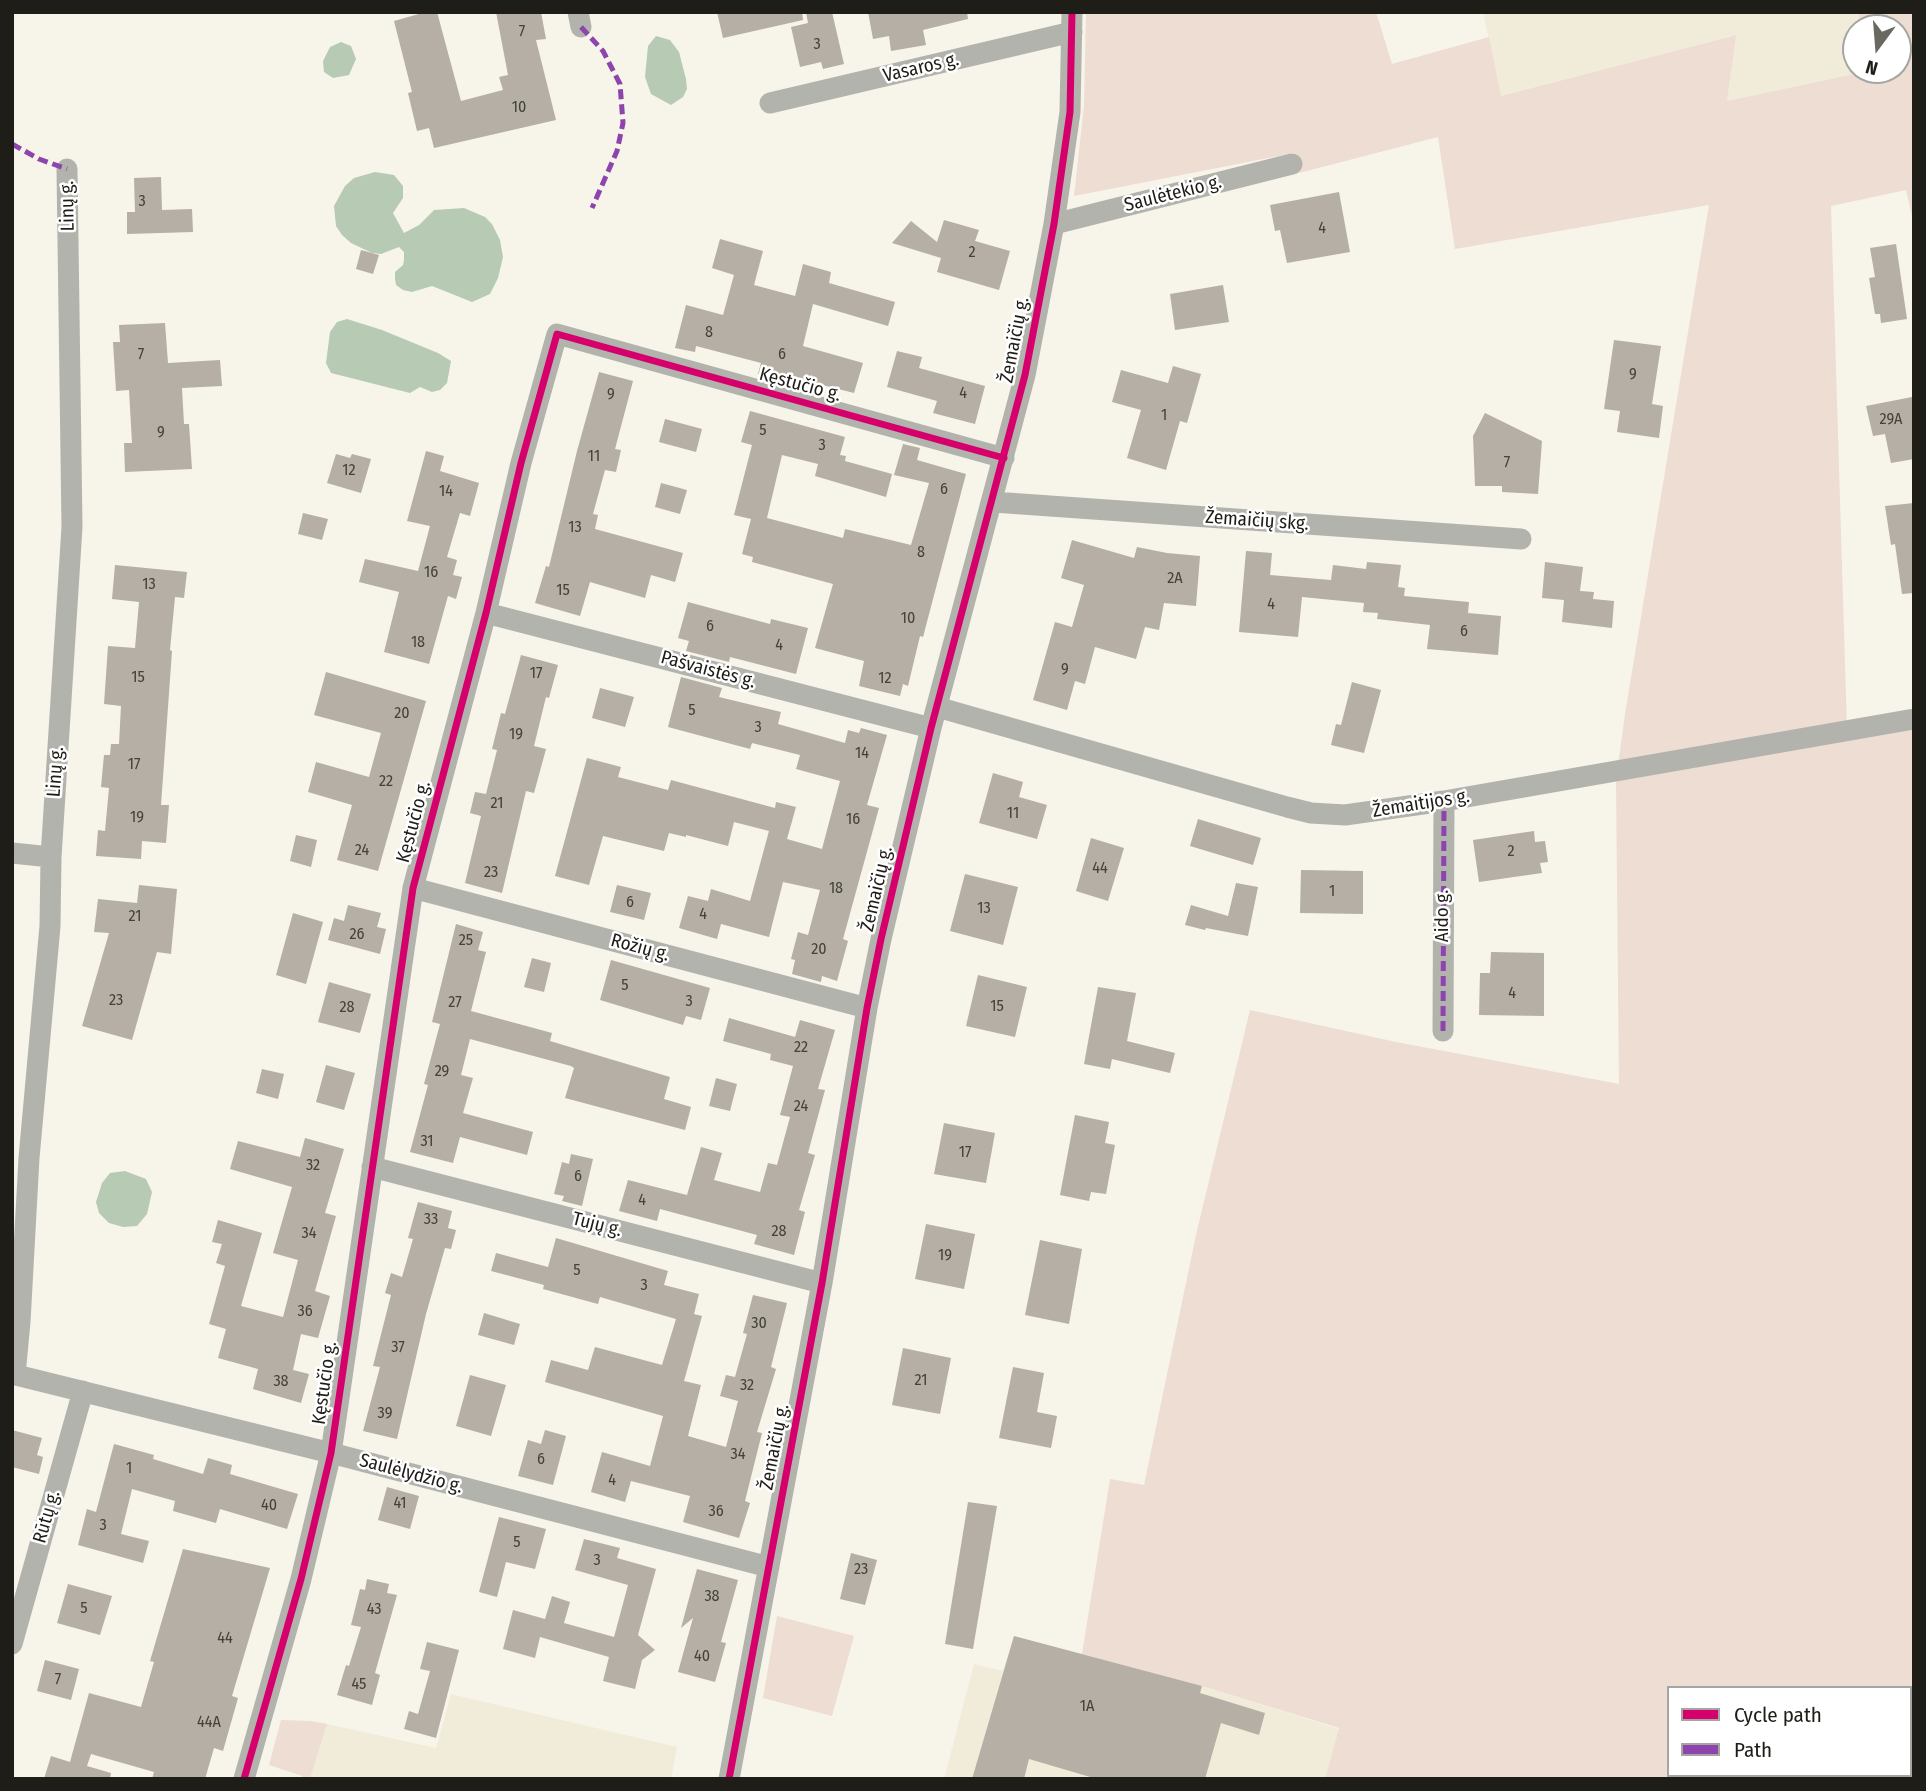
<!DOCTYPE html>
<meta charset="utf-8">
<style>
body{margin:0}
#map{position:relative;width:1926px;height:1791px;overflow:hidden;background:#f7f4ea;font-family:"Fira Sans Condensed",sans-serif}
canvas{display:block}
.frame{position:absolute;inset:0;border:14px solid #1f1d17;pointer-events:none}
.legend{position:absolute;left:1667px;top:1686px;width:245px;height:91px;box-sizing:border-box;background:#fff;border:2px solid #a5a5a2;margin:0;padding:9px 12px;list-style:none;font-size:21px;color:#1f1d17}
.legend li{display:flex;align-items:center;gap:14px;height:35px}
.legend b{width:35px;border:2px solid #a5a5a2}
.north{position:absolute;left:1842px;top:14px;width:70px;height:70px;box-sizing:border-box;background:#fff;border:2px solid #a5a5a2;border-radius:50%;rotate:196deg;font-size:19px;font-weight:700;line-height:28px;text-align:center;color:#1f1d17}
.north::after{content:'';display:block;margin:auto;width:24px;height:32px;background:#6b6861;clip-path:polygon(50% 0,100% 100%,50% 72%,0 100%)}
</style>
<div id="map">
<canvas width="1926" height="1791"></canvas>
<div class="frame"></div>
<ul class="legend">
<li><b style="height:9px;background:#d6006c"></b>Cycle path</li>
<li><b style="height:9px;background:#8e44ad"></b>Path</li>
</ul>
<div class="north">N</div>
</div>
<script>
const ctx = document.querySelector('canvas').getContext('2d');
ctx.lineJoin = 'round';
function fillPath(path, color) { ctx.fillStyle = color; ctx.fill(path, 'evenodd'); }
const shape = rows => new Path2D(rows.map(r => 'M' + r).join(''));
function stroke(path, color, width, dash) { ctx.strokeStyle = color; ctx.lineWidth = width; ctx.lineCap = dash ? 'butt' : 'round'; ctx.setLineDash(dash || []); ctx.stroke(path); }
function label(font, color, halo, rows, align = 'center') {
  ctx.font = font + ' "Fira Sans Condensed",sans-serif'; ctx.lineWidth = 5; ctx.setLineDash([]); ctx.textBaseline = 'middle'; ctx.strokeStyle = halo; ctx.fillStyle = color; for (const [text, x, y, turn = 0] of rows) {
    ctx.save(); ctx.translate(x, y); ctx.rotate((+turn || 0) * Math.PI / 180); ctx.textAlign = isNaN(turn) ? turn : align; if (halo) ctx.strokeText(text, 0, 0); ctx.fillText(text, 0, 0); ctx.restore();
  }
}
fillPath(shape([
 [1483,12,1858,12,1862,28,1856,28,1856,70,1873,70,1727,101,1735,35,1501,96],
 [1014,1636,1202,1686,1339,1729,1325,1779,944,1779,974,1664,1003,1671],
 [451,1694,677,1747,671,1779,310,1779,327,1724,436,1748]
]), '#f1ecda');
fillPath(shape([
 [1086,12,1376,12,1392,64,1489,37,1501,96,1736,35,1727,101,1873,70,1898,70,1898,28,1862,28,1858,12,1914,12,1914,225,1906,190,1831,206,1847,730,1914,719,1914,1779,1325,1779,1339,1728,1202,1686,1082,1654,1110,1479,1144,1485,1196,1235,1250,1010,1396,1042,1619,1084,1616,780,1625,714,1709,205,1455,249,1438,137,1299,173,1294,153,1074,196,1084,106],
 [1669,1688,1910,1688,1910,1775,1669,1775],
 [777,1616,854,1636,832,1716,763,1698],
 [281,1720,311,1721,327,1724,310,1779,302,1779,302,1776,269,1765]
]), '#edddd3');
fillPath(shape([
 [656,36,670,40,679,52,686,79,687,89,683,97,671,105,651,94,645,77,648,46],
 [341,42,351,46,356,59,349,75,333,78,324,72,323,61,330,47],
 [375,172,394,175,403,186,403,198,393,213,404,233,419,225,434,210,464,208,485,217,492,224,500,240,503,257,498,278,490,294,472,302,432,286,412,292,403,290,396,285,395,279,395,272,403,265,404,260,404,252,399,247,381,254,372,253,351,243,342,235,336,226,334,206,345,186,354,178],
 [347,319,382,330,438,353,451,361,447,383,440,390,432,392,420,387,410,393,331,373,326,363,330,332,337,322],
 [125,1171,146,1179,152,1192,147,1214,137,1226,123,1227,109,1223,99,1213,96,1202,102,1183,110,1173]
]), '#b7cab3');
fillPath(shape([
 [426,12,437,12,461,101,503,90,499,77,508,75,496,12,541,12,546,39,536,40,556,120,434,148,429,128,417,131,408,93,412,92,394,21],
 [717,12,802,12,803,20,723,38],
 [806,12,832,12,844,64,823,69,821,62,800,67,791,27,808,23],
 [868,12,967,12,968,19,923,30,926,45,891,51,889,36,873,39],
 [161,177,162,210,192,209,193,232,127,234,127,212,135,212,134,178],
 [1339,192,1350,252,1287,263,1280,230,1275,231,1270,205],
 [944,220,979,230,975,241,1010,251,999,290,937,272,941,258,892,243,911,221,937,242],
 [720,239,763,251,754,285,795,296,803,264,831,272,829,283,895,302,888,326,813,304,803,346,863,363,854,393,783,375,782,380,758,374,761,363,696,346,695,352,675,348,686,305,723,315,734,275,712,268],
 [1896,244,1907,319,1881,323,1880,314,1875,314,1869,278,1875,277,1870,248],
 [361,250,379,255,373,274,356,269],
 [1223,285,1229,322,1175,330,1170,294],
 [165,323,168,363,220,360,222,386,182,388,184,424,189,424,192,469,125,472,124,443,132,443,129,390,116,391,113,342,120,342,119,325],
 [1614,340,1661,346,1652,404,1663,406,1659,438,1617,432,1620,411,1604,409],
 [897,351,922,357,919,368,985,386,975,424,933,413,937,401,887,387],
 [1173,366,1201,374,1187,423,1180,421,1166,470,1127,458,1141,410,1112,402,1121,370,1168,383],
 [599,372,633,381,615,449,621,450,616,472,605,470,593,514,598,515,595,529,683,553,675,582,651,575,645,598,590,582,580,616,535,603,546,566,549,567,577,451],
 [1912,397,1914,459,1891,463,1885,434,1873,436,1866,406],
 [750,411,845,437,840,455,846,456,845,461,892,474,886,497,815,476,818,464,782,455,767,518,843,538,845,529,911,545,929,483,894,475,903,444,920,448,917,460,966,474,923,637,920,636,908,686,903,684,900,696,859,686,864,661,815,648,833,584,752,562,753,557,742,554,751,519,734,515,752,445,741,442],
 [1485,413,1542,441,1538,494,1502,492,1502,486,1475,486,1473,436],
 [665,419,702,429,696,452,659,442],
 [426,451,444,456,440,471,479,483,470,516,460,513,447,557,457,560,453,575,462,577,456,599,448,596,429,664,384,652,399,592,359,582,365,559,418,571,430,526,407,521],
 [336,454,350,458,352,454,371,459,361,493,327,483],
 [661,483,687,490,680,514,655,507],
 [1914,503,1914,593,1902,594,1895,544,1891,545,1885,506],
 [303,513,328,519,322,540,298,534],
 [1072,540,1134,558,1137,547,1167,553,1200,556,1196,606,1164,603,1159,630,1145,627,1136,659,1095,647,1085,684,1075,681,1067,710,1033,700,1055,622,1072,627,1084,585,1061,578],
 [1246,551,1272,553,1270,575,1331,580,1333,565,1366,569,1367,562,1401,565,1398,587,1405,588,1404,596,1469,602,1468,613,1501,616,1498,655,1427,649,1430,625,1377,619,1378,613,1363,612,1364,603,1302,597,1298,637,1239,632],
 [1545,562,1583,567,1580,591,1594,592,1593,599,1614,601,1612,628,1562,622,1564,600,1542,598],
 [115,565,187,572,184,598,175,597,170,650,172,651,161,805,169,805,166,843,142,841,141,859,96,856,98,830,105,831,109,788,101,787,104,755,110,755,111,744,119,744,121,706,104,704,108,646,135,648,139,602,112,599],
 [688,602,770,624,771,619,808,628,796,674,730,657,729,662,686,651,689,641,678,638],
 [521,655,558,665,549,698,546,697,534,746,546,749,534,793,526,791,502,893,465,883,481,816,470,813,475,792,486,794,497,750,492,749,501,713,505,714],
 [326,672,426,701,378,871,337,860,352,805,308,792,316,762,369,777,381,733,314,715],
 [681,677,722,688,719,697,781,712,778,724,845,743,848,730,859,733,861,728,887,735,867,805,879,808,843,939,848,941,837,981,822,976,821,982,792,974,795,960,791,959,798,932,808,935,820,890,783,882,769,937,721,924,717,939,679,928,688,896,708,901,711,889,750,901,769,831,734,822,728,846,686,835,686,837,669,833,664,851,603,836,589,885,555,876,587,758,621,767,618,777,668,790,671,780,775,808,776,802,796,807,787,839,822,849,840,781,796,769,800,755,752,743,750,749,668,727],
 [1352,682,1381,690,1364,753,1331,745,1336,724,1341,725],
 [600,688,634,697,625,727,592,718],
 [993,773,1023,782,1019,797,1047,805,1037,839,979,823],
 [1198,819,1261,838,1253,865,1190,846],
 [1534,831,1535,842,1545,841,1548,862,1540,863,1542,873,1479,882,1473,840],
 [296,835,317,840,311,867,290,861],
 [1091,838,1124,848,1108,901,1076,891],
 [1301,870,1363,871,1363,914,1300,913],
 [965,874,1018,887,1003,945,950,931],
 [1236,883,1258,887,1248,936,1206,928,1205,930,1185,925,1191,905,1228,916],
 [139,885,177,889,171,954,157,952,132,1040,82,1026,109,933,94,932,98,899,137,903],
 [617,885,651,893,644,920,610,912],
 [348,905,381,913,377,927,386,929,380,954,328,940,334,918,344,921],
 [293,913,323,922,306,984,276,975],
 [456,924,483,932,478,950,486,952,471,1011,552,1033,550,1041,670,1077,664,1099,691,1107,685,1130,565,1098,574,1068,571,1066,470,1039,461,1075,473,1078,463,1113,533,1132,527,1155,460,1137,453,1163,410,1152,428,1085,424,1084,440,1024,432,1022],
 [1491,952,1544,953,1544,1016,1479,1015,1480,973,1490,973],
 [532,958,551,963,544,992,524,987],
 [611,960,710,988,701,1020,686,1016,683,1025,600,1000],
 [978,975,1027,987,1015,1037,966,1026],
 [329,982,371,994,360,1033,318,1022],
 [1098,987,1136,993,1127,1041,1175,1053,1170,1073,1112,1059,1110,1069,1084,1064],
 [729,1018,795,1037,800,1020,835,1030,818,1089,825,1090,808,1153,815,1155,799,1210,805,1212,794,1255,754,1244,757,1235,660,1209,657,1221,619,1211,628,1180,687,1195,701,1147,722,1153,714,1180,760,1192,768,1163,777,1165,790,1117,780,1115,793,1066,770,1060,771,1054,723,1041],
 [326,1065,355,1073,344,1110,316,1102],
 [262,1069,284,1074,278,1099,256,1093],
 [716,1078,737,1084,730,1111,709,1106],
 [1075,1115,1109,1122,1105,1143,1115,1145,1106,1194,1091,1192,1089,1201,1060,1195],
 [944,1123,995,1133,986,1183,934,1174],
 [305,1138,344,1149,325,1213,336,1216,315,1291,330,1296,318,1338,301,1334,293,1370,309,1374,301,1403,253,1389,258,1369,218,1358,226,1329,209,1324,225,1266,216,1263,222,1244,212,1242,218,1220,262,1233,241,1306,283,1317,298,1260,273,1253,292,1187,230,1169,238,1141,300,1157],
 [571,1154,593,1159,582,1206,562,1201,564,1196,554,1194,562,1162,569,1164],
 [418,1202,452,1211,448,1228,456,1230,451,1249,445,1248,426,1314,397,1439,363,1431,380,1367,373,1366,391,1295,385,1293,391,1273,402,1277,413,1239,408,1238],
 [926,1224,975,1234,964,1289,915,1279],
 [556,1238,668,1271,664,1285,699,1294,694,1314,702,1316,684,1381,701,1385,688,1436,726,1447,738,1401,720,1396,726,1375,735,1377,747,1334,743,1333,753,1295,787,1303,771,1367,776,1369,757,1432,762,1433,745,1501,750,1503,739,1538,683,1522,690,1496,631,1481,625,1502,591,1492,602,1452,650,1466,663,1416,545,1382,551,1360,588,1370,595,1347,662,1365,676,1319,600,1297,598,1304,543,1289,544,1285,491,1271,496,1253,548,1267],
 [1040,1240,1082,1249,1069,1324,1025,1315],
 [484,1313,520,1324,514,1345,478,1335],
 [903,1348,951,1358,940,1414,892,1405],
 [1013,1367,1044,1373,1037,1412,1057,1416,1051,1448,999,1438],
 [470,1375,506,1385,491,1436,456,1426],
 [12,1430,42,1438,37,1455,43,1457,39,1474,12,1467],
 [545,1430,566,1436,553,1485,518,1476,528,1440,541,1444],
 [114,1444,154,1455,153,1459,203,1474,208,1458,232,1465,230,1474,298,1494,287,1529,220,1509,216,1523,173,1511,175,1501,132,1489,121,1534,149,1541,143,1563,78,1545,87,1509,96,1512],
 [387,1487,419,1496,410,1529,378,1520],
 [968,1502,997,1506,973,1649,945,1644],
 [499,1517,546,1529,535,1569,506,1562,497,1597,479,1592],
 [584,1539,620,1548,617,1558,656,1569,638,1635,655,1650,642,1660,635,1689,603,1681,609,1657,540,1637,535,1658,503,1649,513,1610,545,1619,552,1596,570,1602,564,1623,614,1637,628,1585,575,1570],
 [183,1549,270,1568,232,1696,238,1698,223,1751,214,1748,205,1779,152,1779,154,1772,91,1754,87,1766,111,1773,110,1779,44,1779,51,1756,70,1762,89,1693,141,1707,154,1662,150,1661],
 [851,1553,877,1560,865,1605,840,1599],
 [697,1569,738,1580,721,1642,726,1643,715,1682,678,1672,693,1618,681,1628],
 [367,1579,389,1584,387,1593,397,1595,375,1673,380,1675,372,1705,337,1695,346,1665,349,1666,361,1627,351,1625,360,1589,365,1590],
 [68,1584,112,1596,100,1635,57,1623],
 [1014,1636,1202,1686,1200,1693,1265,1713,1259,1735,1221,1723,1205,1779,1097,1779,1029,1759,1024,1779,972,1779],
 [427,1642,459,1650,436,1738,404,1729,409,1711,418,1714,430,1671,420,1669],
 [45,1660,79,1669,71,1700,37,1691]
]), '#b5afa5');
stroke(shape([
 [578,12,581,27],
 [770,103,1072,32],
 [1054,224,1292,164],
 [993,502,1521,539],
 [486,613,931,728],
 [937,707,1287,807,1311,813,1345,815,1444,801,1914,719],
 [12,853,51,857],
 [413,888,867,1008],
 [1443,1031,1444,801],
 [372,1167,822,1283],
 [12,1374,331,1453,769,1567],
 [15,1375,20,1322,29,1158,50,926,51,857,72,527,67,169],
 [12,1644,83,1391],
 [244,1779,301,1579,331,1453,413,888,486,613,521,463,557,334,1004,458],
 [729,1779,822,1283,867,1008,881,939,931,728,1025,375,1054,224,1070,112,1072,12]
]), '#b3b3ad', 21);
stroke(shape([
 [581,27,603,51,620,84,623,123,617,151,592,208],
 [12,144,39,159,67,169],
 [1443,1031,1444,801]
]), '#8e44ad', 5, [10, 5]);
stroke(shape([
 [244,1779,301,1579,331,1453,413,888,486,613,521,463,557,334,1004,458],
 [729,1779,822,1283,867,1008,881,939,931,728,1025,375,1054,224,1070,112,1072,12]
]), '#d6006c', 7);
label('16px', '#44423a', null, [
 ["7",522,32],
 ["3",817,45],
 ["10",519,108],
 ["3",142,202],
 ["4",1322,229],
 ["2",972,253],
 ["8",709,333],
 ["7",141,355],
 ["6",782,355],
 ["9",1633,375],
 ["4",963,394],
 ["9",611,395],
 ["1",1164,416],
 ["29A",1891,420],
 ["5",763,431],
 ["9",161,433],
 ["3",822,446],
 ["11",594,457],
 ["7",1507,463],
 ["12",349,471],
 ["6",944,490],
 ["14",446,492],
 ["13",575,528],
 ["8",921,553],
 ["16",431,573],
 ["2A",1175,579],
 ["13",149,585],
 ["15",563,591],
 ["4",1271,605],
 ["10",908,619],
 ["6",710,627],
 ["6",1464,632],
 ["18",418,643],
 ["4",779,646],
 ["9",1065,670],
 ["17",536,674],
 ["15",138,678],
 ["12",885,679],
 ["5",692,711],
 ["20",402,714],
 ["3",758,728],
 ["19",516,735],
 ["14",862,754],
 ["17",134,765],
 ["22",386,782],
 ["21",497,804],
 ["11",1013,814],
 ["19",137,818],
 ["16",853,820],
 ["24",362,851],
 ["2",1511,852],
 ["44",1100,869],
 ["23",491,873],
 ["18",836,889],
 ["1",1332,892],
 ["6",630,903],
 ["13",984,909],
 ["4",703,915],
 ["21",135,917],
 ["26",357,935],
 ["25",466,941],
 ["20",819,950],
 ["5",625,986],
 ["4",1512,994],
 ["23",116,1001],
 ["3",689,1002],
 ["27",455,1003],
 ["15",997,1007],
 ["28",347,1008],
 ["22",801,1048],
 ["29",442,1072],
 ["24",801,1107],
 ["31",427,1142],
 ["17",965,1153],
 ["32",313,1166],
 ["6",578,1177],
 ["4",642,1201],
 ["33",431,1220],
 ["28",779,1232],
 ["34",309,1234],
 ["19",945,1256],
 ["5",577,1271],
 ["3",644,1286],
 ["36",305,1312],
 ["30",759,1324],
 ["37",398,1348],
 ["21",921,1381],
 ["38",281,1382],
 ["32",747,1386],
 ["39",385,1414],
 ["34",738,1455],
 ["6",541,1460],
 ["1",129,1469],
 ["4",612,1481],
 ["41",400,1504],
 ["40",269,1506],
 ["36",716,1512],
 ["3",103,1526],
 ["5",517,1543],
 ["3",597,1561],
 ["23",861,1570],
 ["38",712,1597],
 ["5",84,1609],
 ["43",374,1610],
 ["44",225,1639],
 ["40",702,1657],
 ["7",58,1680],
 ["45",359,1685],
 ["1A",1087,1707],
 ["44A",209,1723]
]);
label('19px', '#1f1d17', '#fff', [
 ["Vasaros g.",921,68,-13],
 ["Saulėtekio g.",1173,194,-14],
 ["Linų g.",68,206,-91],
 ["Žemaičių g.",1015,340,-79],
 ["Kęstučio g.",800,385,15],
 ["Žemaičių skg.",1257,521,4],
 ["Pašvaistės g.",708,670,15],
 ["Linų g.",56,772,-86],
 ["Žemaitijos g.",1421,804,-9],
 ["Kęstučio g.",414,822,-75],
 ["Žemaičių g.",877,889,-77],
 ["Aido g.",1443,916,-90],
 ["Rožių g.",640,948,15],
 ["Tujų g.",597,1225,14],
 ["Kęstučio g.",325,1383,-82],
 ["Žemaičių g.",775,1447,-79],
 ["Saulėlydžio g.",411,1474,15],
 ["Rūtų g.",47,1517,-74]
]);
</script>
